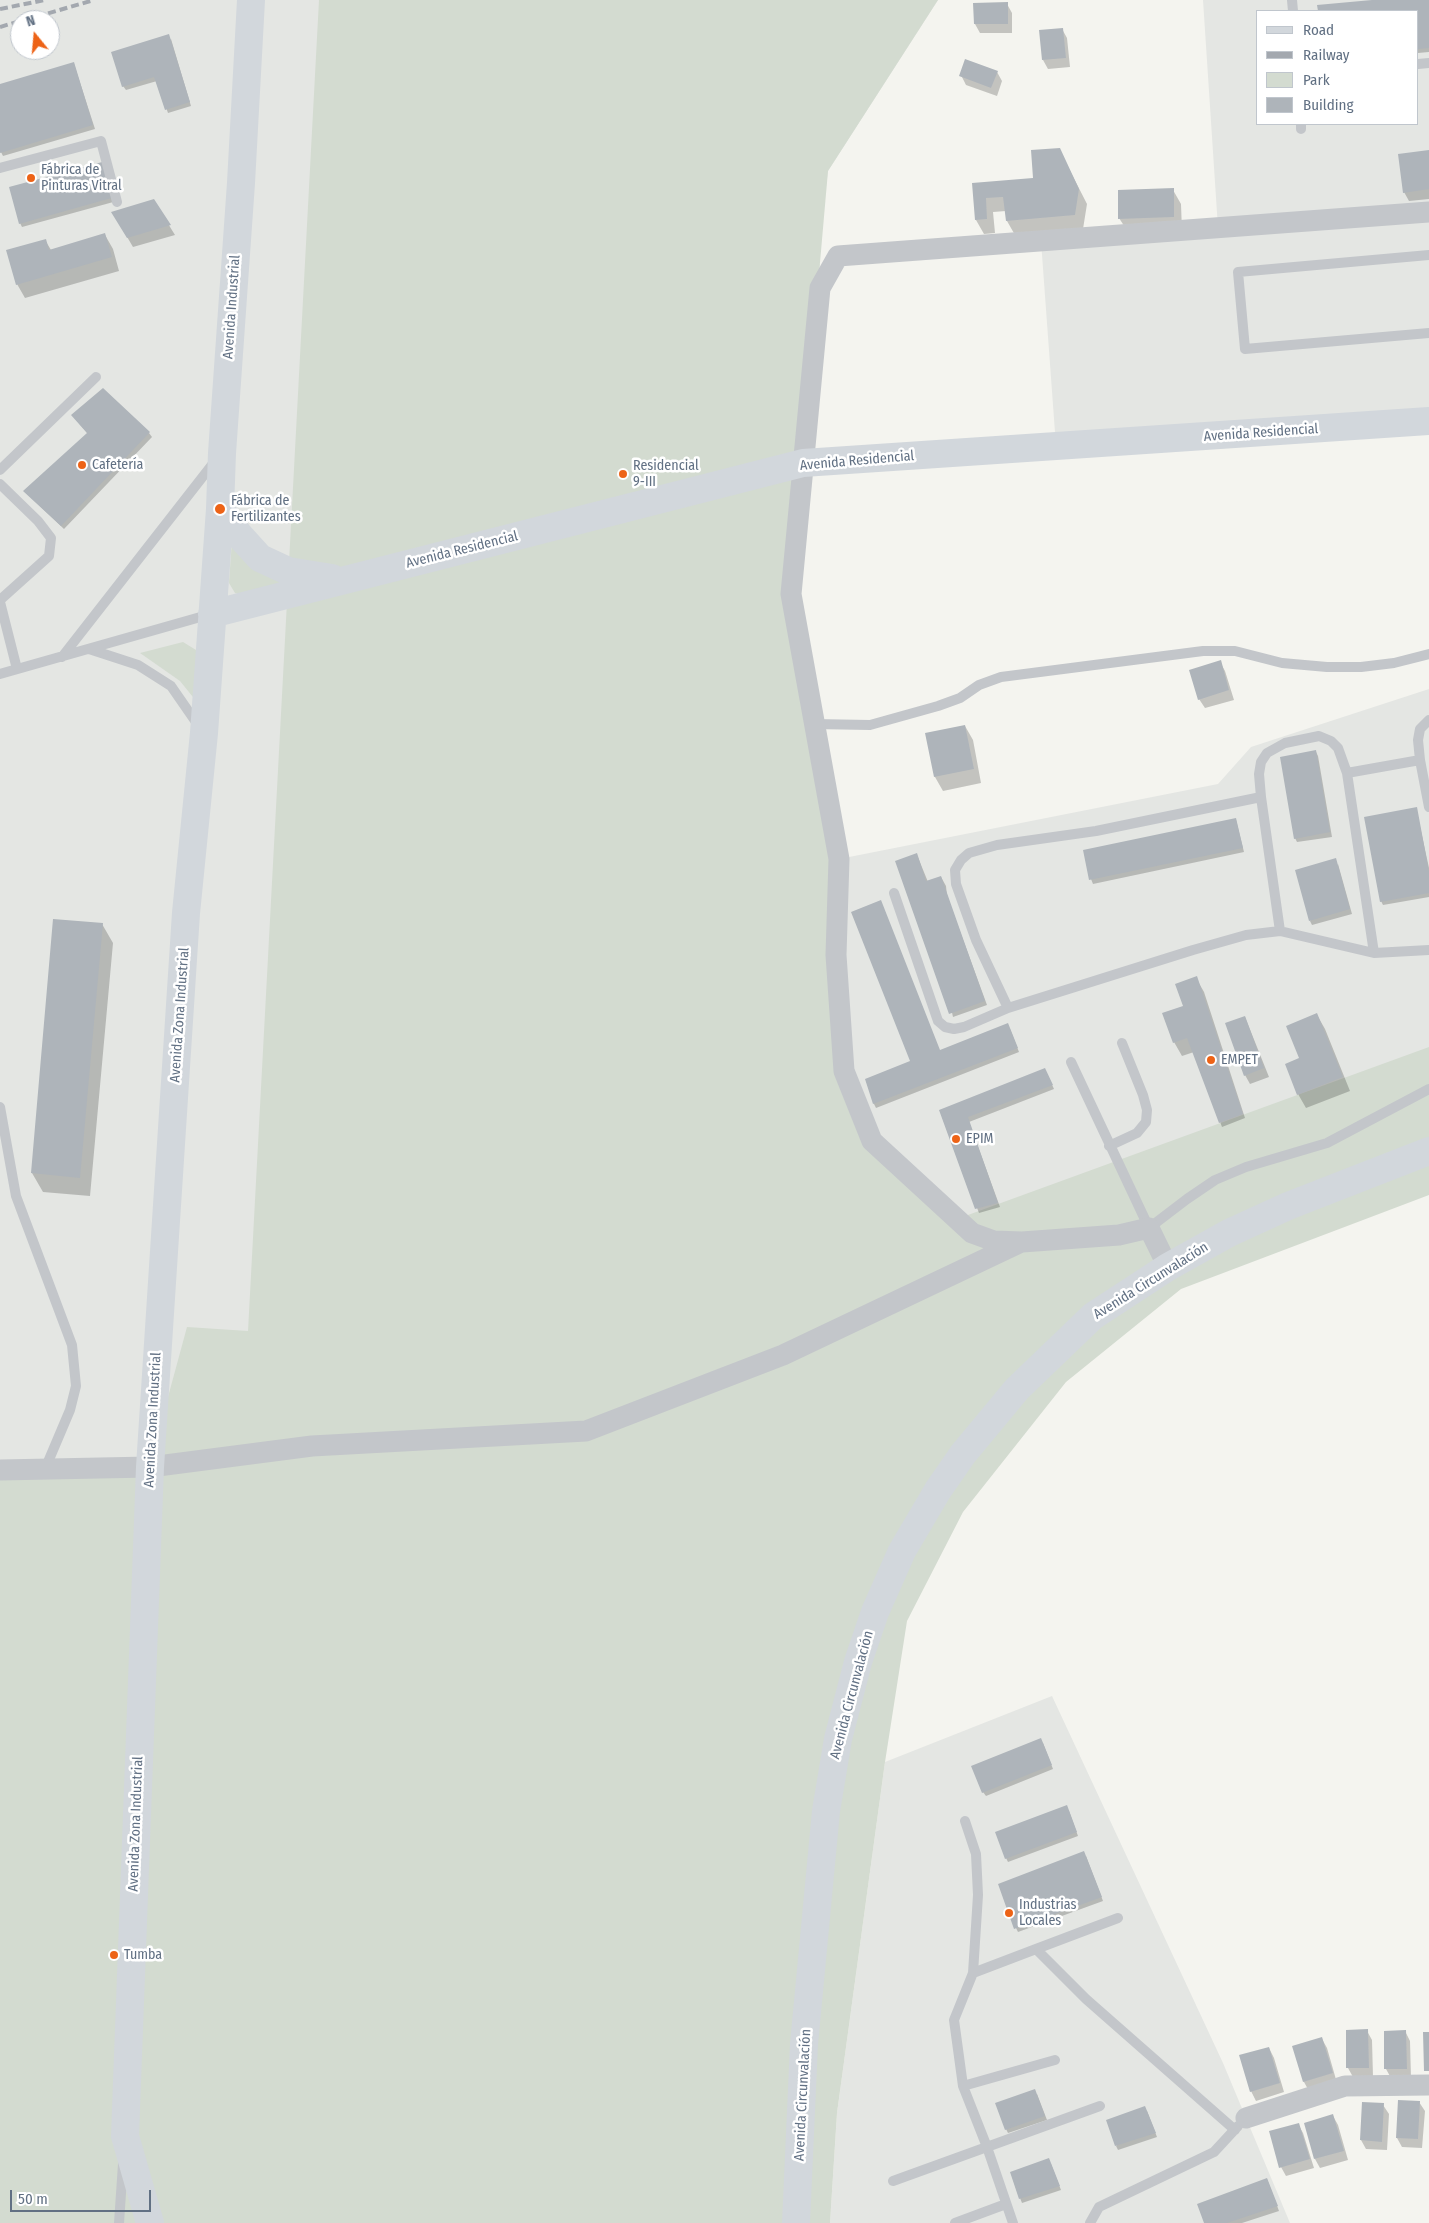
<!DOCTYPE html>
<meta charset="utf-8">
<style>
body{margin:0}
#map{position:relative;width:1429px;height:2223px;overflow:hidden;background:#f4f4ef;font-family:"Fira Sans Condensed",sans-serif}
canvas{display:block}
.legend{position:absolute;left:1256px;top:10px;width:162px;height:115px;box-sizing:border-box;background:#fff;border:1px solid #c0c6cd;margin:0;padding:6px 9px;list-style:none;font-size:15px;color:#617083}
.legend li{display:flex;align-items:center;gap:10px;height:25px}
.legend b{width:25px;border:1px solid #c0c6cd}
.north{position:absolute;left:10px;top:10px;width:50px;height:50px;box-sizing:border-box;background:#fff;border:1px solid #c0c6cd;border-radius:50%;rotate:343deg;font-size:14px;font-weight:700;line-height:20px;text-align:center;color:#617083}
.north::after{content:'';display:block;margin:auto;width:18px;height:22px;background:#ed6317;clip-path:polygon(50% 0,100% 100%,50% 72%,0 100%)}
.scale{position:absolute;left:10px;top:2190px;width:141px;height:22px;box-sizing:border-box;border:2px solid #617083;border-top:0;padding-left:6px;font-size:15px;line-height:18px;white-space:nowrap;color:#617083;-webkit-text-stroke:4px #fff;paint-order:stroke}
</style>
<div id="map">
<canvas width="1429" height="2223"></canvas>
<ul class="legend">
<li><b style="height:6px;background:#d2d7dc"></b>Road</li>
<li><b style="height:6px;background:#a3a8af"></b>Railway</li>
<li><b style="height:14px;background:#d3dbd0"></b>Park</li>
<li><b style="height:14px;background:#aeb4ba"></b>Building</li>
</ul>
<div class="north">N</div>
<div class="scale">50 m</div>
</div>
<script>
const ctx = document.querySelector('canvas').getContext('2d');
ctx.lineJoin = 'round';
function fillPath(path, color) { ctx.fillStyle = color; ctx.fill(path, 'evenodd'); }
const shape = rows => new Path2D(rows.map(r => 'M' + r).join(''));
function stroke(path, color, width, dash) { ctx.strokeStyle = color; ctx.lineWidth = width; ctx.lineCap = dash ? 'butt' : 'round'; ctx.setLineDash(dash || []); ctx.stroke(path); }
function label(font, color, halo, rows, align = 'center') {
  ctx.font = font + ' "Fira Sans Condensed",sans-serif'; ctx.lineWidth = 5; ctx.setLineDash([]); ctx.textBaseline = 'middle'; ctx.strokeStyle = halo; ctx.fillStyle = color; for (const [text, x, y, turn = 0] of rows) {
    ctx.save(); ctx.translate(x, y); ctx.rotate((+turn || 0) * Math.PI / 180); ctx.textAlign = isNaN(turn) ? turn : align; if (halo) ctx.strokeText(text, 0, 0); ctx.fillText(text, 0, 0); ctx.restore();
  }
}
fillPath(shape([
 [0,0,938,0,828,171,819,246,820,288,791,594,839,859,1218,784,1251,747,1429,689,1429,1089,586,1431,0,1471],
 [20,20,50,20,50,50,20,50],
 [1203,0,1429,0,1429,421,1056,446,1041,241,1218,228],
 [1258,11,1418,11,1418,124,1258,124],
 [1052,1696,1223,2063,1290,2223,830,2223,837,2113,885,1762]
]), '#e4e6e3');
fillPath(shape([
 [319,0,938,0,828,171,791,594,839,859,841,1016,872,1141,957,1219,1429,1047,1429,1195,1181,1289,1066,1382,963,1512,907,1621,885,1762,837,2113,830,2223,0,2223,0,1471,149,1467,187,1327,248,1331,288,583,249,597,235,593,229,583,232,540,288,581],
 [183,642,196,650,199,658,197,702,180,681,140,653]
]), '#d3dbd0');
fillPath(shape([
 [1386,0,1429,0,1429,52,1418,53,1418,11,1319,11,1319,6],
 [1007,4,1012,13,1012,33,980,33,975,24],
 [1062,29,1067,38,1070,67,1048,69,1043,60],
 [171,39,191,106,168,113,157,81,126,90,123,86],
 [74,64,95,129,3,156,0,150,0,86],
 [997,72,1002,81,997,96,966,85,961,75],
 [1059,149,1087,204,1083,229,1015,235,1007,221,1006,211,993,212,995,233,984,234,976,220,973,184,1034,179],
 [1429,152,1429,199,1409,201,1404,192],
 [107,166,117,201,22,227,20,223],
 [1173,190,1181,204,1182,231,1128,232,1119,218],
 [154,201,175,235,133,247,113,213],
 [105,235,113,249,119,271,25,298,17,284,45,240,51,250],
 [73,416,149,433,152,437,64,529,24,491,88,434],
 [1220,662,1225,671,1234,700,1205,708,1199,699],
 [965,726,973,740,981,783,943,791,935,777,927,734],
 [1316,752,1318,756,1332,837,1297,842,1295,838],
 [1416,808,1429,868,1429,897,1383,905,1381,901],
 [1236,820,1244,852,1093,884,1091,879],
 [917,855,928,882,941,877,946,886,947,896,987,1005,953,1017],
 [1338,864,1352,914,1312,925,1310,921],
 [102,924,113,943,90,1196,43,1192,32,1173],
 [1196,978,1204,992,1245,1118,1222,1127,1194,1052,1182,1056,1174,1042],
 [1317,1015,1325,1029,1350,1091,1306,1108,1298,1094,1300,1059],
 [1245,1017,1269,1077,1250,1084,1245,1075],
 [1010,1029,1019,1052,876,1108,874,1104,866,1080,940,1051],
 [1047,1074,1054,1089,969,1122,1000,1207,979,1213,940,1111],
 [1043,1743,1053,1769,986,1796,983,1792],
 [1069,1811,1078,1836,1008,1862,1006,1858],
 [1086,1856,1103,1901,1018,1932,1016,1928],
 [1367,2031,1372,2040,1373,2077,1353,2077,1348,2068],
 [1405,2031,1410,2041,1411,2078,1391,2078,1386,2069],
 [1322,2039,1327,2048,1337,2083,1309,2091,1304,2082,1294,2047],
 [1269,2048,1274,2058,1284,2092,1256,2101,1251,2091],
 [1037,2094,1047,2120,1008,2133,1006,2129],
 [1419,2102,1425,2111,1422,2148,1402,2147,1397,2138],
 [1363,2103,1383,2105,1389,2114,1387,2150,1366,2149,1361,2140],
 [1147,2111,1157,2137,1118,2150,1116,2146],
 [1333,2116,1338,2125,1348,2160,1320,2168,1315,2159,1305,2124],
 [1298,2124,1303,2133,1314,2168,1286,2176,1281,2167],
 [1051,2164,1061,2190,1022,2203,1020,2198],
 [1267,2179,1279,2211,1242,2223,1205,2223]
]), '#0003');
fillPath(shape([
 [1372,0,1429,0,1429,48,1418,49,1418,11,1318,11,1317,5],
 [1008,2,1008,24,974,24,973,3],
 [1063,28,1066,58,1042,60,1039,30],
 [169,34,190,102,165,110,154,77,122,87,111,52],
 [965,59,998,71,991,88,959,76],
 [74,62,93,125,0,153,0,84],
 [1060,148,1079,189,1075,215,1006,221,1003,197,986,198,987,219,975,220,972,183,1033,178,1031,150],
 [1429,150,1429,189,1403,193,1398,154],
 [106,161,115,197,19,224,9,187],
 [1174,188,1174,217,1118,219,1118,190],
 [154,199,171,225,127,238,111,212],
 [105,233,112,257,16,285,6,250,46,239,49,250],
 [103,388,150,432,61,526,23,491,87,433,71,415],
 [1221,660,1229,690,1198,700,1189,670],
 [965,725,974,769,934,777,925,733],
 [1316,750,1330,832,1294,839,1280,757],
 [1417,807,1429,872,1429,893,1380,902,1364,817],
 [1236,818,1243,848,1089,880,1083,850],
 [917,853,926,881,941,876,985,1001,949,1014,895,861],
 [1336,858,1350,909,1309,921,1295,870],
 [881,900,940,1050,1008,1023,1018,1048,873,1104,865,1079,910,1061,851,912],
 [53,919,103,923,80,1178,31,1173],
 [1197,976,1243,1114,1219,1123,1187,1038,1173,1043,1162,1013,1183,1006,1175,984],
 [1317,1013,1343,1077,1297,1095,1285,1064,1299,1058,1286,1026],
 [1245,1016,1264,1068,1244,1076,1225,1023],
 [1045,1068,1053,1085,968,1117,998,1203,975,1209,939,1110],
 [1041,1738,1052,1765,982,1793,971,1766],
 [1067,1805,1077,1832,1005,1859,995,1832],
 [1084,1851,1102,1897,1014,1929,998,1884],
 [1368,2029,1369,2068,1346,2068,1346,2030],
 [1406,2030,1407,2069,1384,2069,1384,2031],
 [1423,2032,1429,2032,1429,2071,1424,2071],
 [1322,2037,1333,2073,1303,2082,1292,2046],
 [1269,2047,1280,2083,1250,2092,1239,2055],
 [1035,2089,1045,2116,1005,2130,995,2103],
 [1398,2100,1420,2101,1418,2139,1396,2138],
 [1362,2102,1384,2103,1382,2142,1360,2140],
 [1145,2106,1156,2133,1115,2146,1106,2120],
 [1333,2114,1344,2151,1314,2159,1304,2123],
 [1299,2123,1310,2159,1279,2168,1269,2131],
 [1049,2158,1060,2186,1019,2199,1010,2172],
 [1267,2178,1278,2206,1227,2223,1204,2223,1197,2204]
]), '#aeb4ba');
stroke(shape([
 [1292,0,1293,11],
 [1418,64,1429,63],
 [1301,124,1301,129],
 [0,168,101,141,117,202],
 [1429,255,1238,272,1245,349,1429,333],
 [0,470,96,377],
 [0,484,38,521,51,538,49,556,0,600],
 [0,602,17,669],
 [89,649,138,665,171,686,198,725],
 [62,657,215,461],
 [0,674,211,614],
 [814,724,870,725,938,706,960,698,979,685,1001,677,1203,651,1235,651,1282,663,1327,667,1361,667,1394,663,1429,654],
 [1420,760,1418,740,1420,729,1429,720],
 [1347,773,1420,760,1429,807],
 [894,893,938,1021,945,1027,954,1029,964,1027,1008,1008,1193,950,1246,935,1280,931,1374,953,1429,950],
 [1280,931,1261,797,1259,774,1261,762,1267,753,1285,743,1319,736,1331,741,1338,748,1347,773,1374,953],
 [1008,1008,976,940,956,884,955,870,961,860,969,853,997,845,1096,831,1261,797],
 [1071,1062,1149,1228,1187,1199,1215,1180,1246,1167,1327,1143,1429,1089],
 [0,1107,16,1196,72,1345,76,1386,70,1410,45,1469],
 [1109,1146,1137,1133,1146,1122,1147,1110,1143,1095,1122,1043],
 [965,1821,976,1854,978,1895,973,1973,954,2020,963,2086,987,2147,1013,2223],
 [1036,1949,1118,1918],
 [973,1973,1036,1949,1086,1999,1235,2130],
 [963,2086,1055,2060],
 [893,2181,1100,2106],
 [119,2223,123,2164],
 [955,2223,1006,2204],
 [1090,2223,1099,2207,1214,2152,1238,2126]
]), '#c3c6ca', 10);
stroke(shape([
 [1168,1267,1149,1228,1119,1235,1022,1242,994,1241,972,1233,872,1141,844,1071,836,955,839,859,791,594,820,288,838,256,1429,212],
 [0,1470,150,1467,312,1446,586,1431,783,1355,1019,1243],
 [1246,2118,1345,2086,1429,2085]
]), '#c3c6ca', 21);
stroke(shape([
 [220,509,240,536,260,558,288,571,332,578],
 [212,614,803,463,1429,421],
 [150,2223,125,2136,150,1467,186,913,204,733,220,509,222,453,241,183,251,0]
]), '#d2d7dc', 28);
stroke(shape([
 [796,2223,804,2044,826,1811,838,1739,858,1662,875,1612,902,1551,938,1490,963,1454,1017,1389,1093,1316,1168,1267,1229,1233,1288,1206,1429,1151]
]), '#d2d7dc', 28);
stroke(shape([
 [0,9,45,0],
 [25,20,94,0],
 [0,27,20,21]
]), '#a3a8af', 4, [8, 4]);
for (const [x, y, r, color] of [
 [31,178,5,"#ed6317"],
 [82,465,5,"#ed6317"],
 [623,474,5,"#ed6317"],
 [220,509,6,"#ed6317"],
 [1211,1060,5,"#ed6317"],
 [956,1139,5,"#ed6317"],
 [1009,1913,5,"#ed6317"],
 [114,1955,5,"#ed6317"]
]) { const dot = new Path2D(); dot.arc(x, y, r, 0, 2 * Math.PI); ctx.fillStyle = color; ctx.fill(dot); stroke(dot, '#fff', 2); }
label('14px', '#617083', '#fff', [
 ["Fábrica de",41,170],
 ["Pinturas Vitral",41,186],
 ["Cafetería",92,465],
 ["Residencial",633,466],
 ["9-III",633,482],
 ["Fábrica de",231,501],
 ["Fertilizantes",231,517],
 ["EMPET",1221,1060],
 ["EPIM",966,1139],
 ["Industrias",1019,1905],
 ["Locales",1019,1921],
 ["Tumba",124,1955]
], 'left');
label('14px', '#617083', '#fff', [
 ["Avenida Industrial",232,307,-86],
 ["Avenida Residencial",1261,433,-4],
 ["Avenida Residencial",857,461,-5],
 ["Avenida Residencial",462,550,-14],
 ["Avenida Zona Industrial",180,1015,-86],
 ["Avenida Circunvalación",1151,1281,-32],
 ["Avenida Zona Industrial",153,1420,-87],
 ["Avenida Circunvalación",852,1695,-75],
 ["Avenida Zona Industrial",136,1824,-88],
 ["Avenida Circunvalación",803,2095,-87]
]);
</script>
